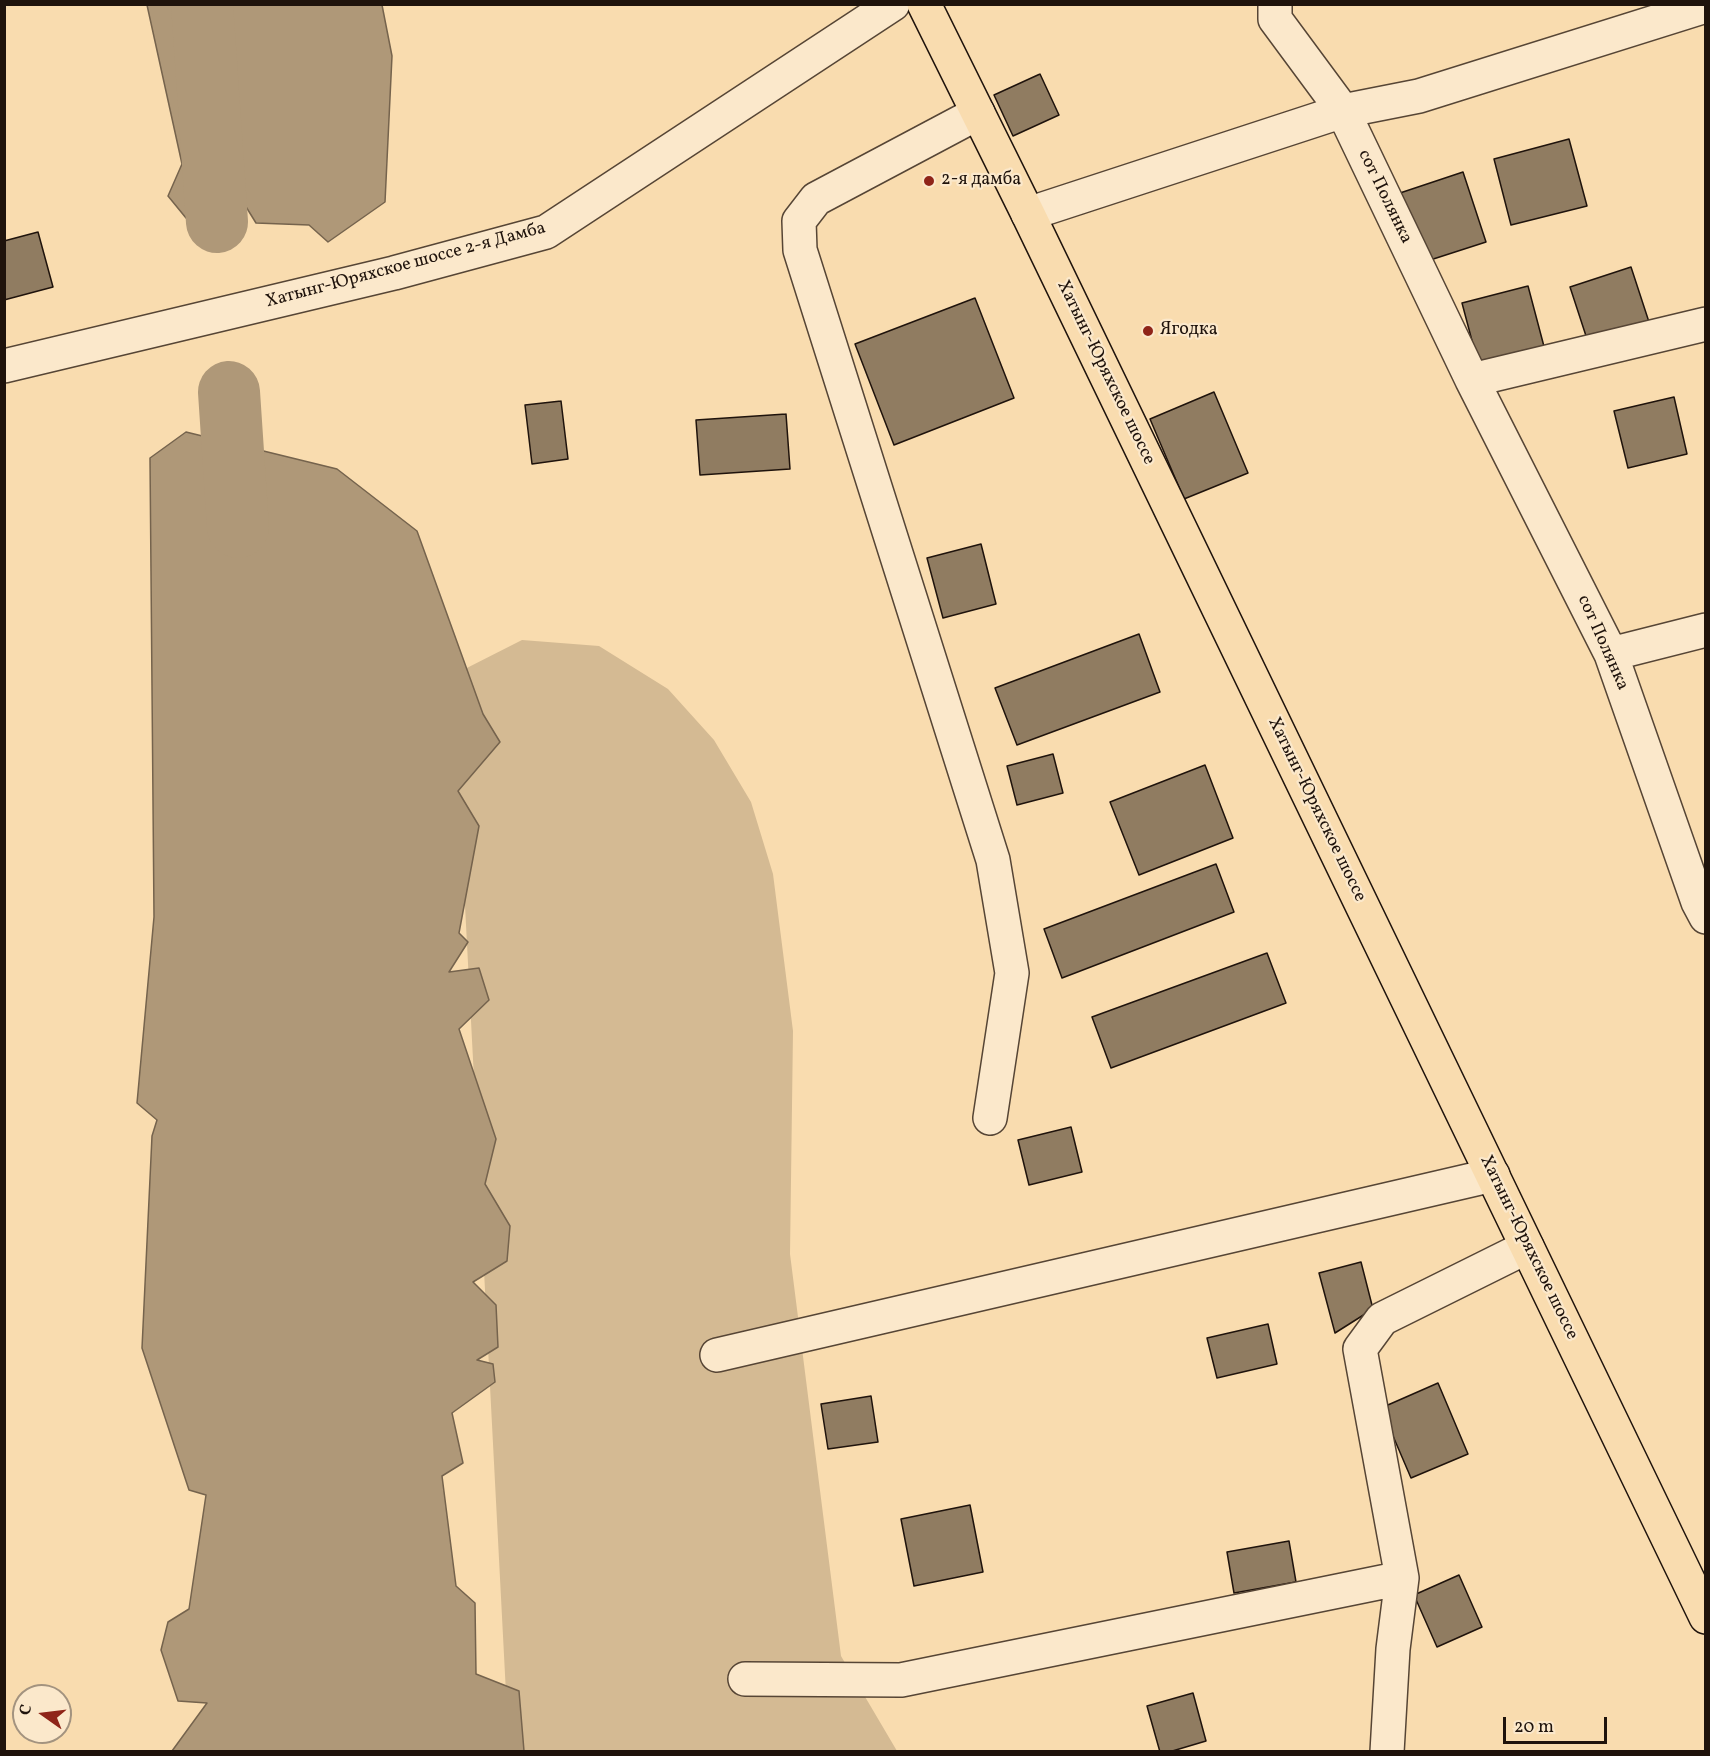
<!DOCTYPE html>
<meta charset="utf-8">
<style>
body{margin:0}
#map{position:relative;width:1710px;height:1756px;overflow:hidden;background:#f9dcaf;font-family:Vollkorn,serif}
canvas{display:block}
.frame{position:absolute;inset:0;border:6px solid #1f130c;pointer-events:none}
.north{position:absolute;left:12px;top:1684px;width:60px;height:60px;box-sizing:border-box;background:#fbe8cb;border:2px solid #a3937f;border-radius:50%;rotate:284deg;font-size:16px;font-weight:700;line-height:24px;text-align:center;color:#1f130c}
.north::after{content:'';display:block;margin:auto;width:21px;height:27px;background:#8f2418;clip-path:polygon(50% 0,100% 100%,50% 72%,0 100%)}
.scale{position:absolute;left:1503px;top:1717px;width:104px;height:27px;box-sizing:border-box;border:3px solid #1f130c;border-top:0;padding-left:8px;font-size:18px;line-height:21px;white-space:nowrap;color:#1f130c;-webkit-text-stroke:4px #fbe8cb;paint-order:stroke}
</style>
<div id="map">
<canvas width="1710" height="1756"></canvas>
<div class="frame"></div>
<div class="north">С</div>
<div class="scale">20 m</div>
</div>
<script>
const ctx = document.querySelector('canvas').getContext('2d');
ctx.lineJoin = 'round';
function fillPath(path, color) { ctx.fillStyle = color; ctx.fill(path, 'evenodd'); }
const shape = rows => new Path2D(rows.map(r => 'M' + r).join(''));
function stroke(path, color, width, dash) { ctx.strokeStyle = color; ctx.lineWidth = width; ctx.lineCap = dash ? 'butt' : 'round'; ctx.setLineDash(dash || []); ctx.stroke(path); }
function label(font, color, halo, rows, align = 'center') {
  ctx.font = font + ' Vollkorn,serif'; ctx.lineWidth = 4.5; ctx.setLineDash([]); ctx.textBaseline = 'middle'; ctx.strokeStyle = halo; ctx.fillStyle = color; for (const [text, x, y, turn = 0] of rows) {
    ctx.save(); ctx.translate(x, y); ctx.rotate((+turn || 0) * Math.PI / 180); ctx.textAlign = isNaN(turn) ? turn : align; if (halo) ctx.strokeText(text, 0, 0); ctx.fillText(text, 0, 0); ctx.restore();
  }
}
fillPath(shape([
 [522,640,599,646,668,689,714,740,751,802,773,874,793,1031,790,1254,841,1656,897,1751,509,1751,453,675]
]), '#d4ba93');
const water = shape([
 [147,5,382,5,392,56,385,202,328,242,309,225,256,223,235,189,186,218,168,196,182,164,147,5],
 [186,432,337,469,417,531,483,714,500,742,458,791,479,826,459,933,468,942,449,972,479,968,489,1000,459,1029,496,1139,485,1184,510,1226,507,1261,473,1282,496,1305,498,1347,477,1360,493,1364,495,1382,452,1413,463,1463,442,1476,456,1586,475,1603,476,1674,519,1691,524,1751,172,1751,207,1703,178,1701,161,1650,168,1622,189,1609,206,1495,189,1490,142,1348,152,1136,157,1120,137,1103,154,917,150,458,186,432]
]);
fillPath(water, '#af9878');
stroke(water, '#75634d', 1.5);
stroke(shape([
 [202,4,217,222],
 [229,392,238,527]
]), '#af9878', 62);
const building = shape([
 [1040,74,1059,115,1013,136,994,95,1040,74],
 [1569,139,1587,206,1511,225,1494,159,1569,139],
 [1463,172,1486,242,1424,262,1400,193,1463,172],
 [38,232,53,287,4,300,4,241,38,232],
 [1631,267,1649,322,1588,342,1570,287,1631,267],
 [1528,286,1546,354,1480,371,1462,303,1528,286],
 [975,298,1014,398,894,445,855,344,975,298],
 [1214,392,1248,473,1184,499,1150,419,1214,392],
 [1674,397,1687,454,1628,468,1614,411,1674,397],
 [561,401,568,459,532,464,525,405,561,401],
 [786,414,790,469,700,475,696,420,786,414],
 [981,544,996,604,943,618,927,558,981,544],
 [1139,634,1160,692,1017,745,995,688,1139,634],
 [1053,754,1063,793,1017,805,1007,766,1053,754],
 [1205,765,1233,838,1139,875,1110,802,1205,765],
 [1216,864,1234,912,1062,978,1044,929,1216,864],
 [1267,953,1286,1003,1111,1068,1092,1017,1267,953],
 [1071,1127,1082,1172,1029,1185,1018,1140,1071,1127],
 [1361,1262,1373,1309,1335,1333,1319,1273,1361,1262],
 [1268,1324,1277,1364,1217,1378,1207,1338,1268,1324],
 [1438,1383,1468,1454,1411,1478,1381,1408,1438,1383],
 [871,1396,878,1442,828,1449,821,1404,871,1396],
 [970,1505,983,1572,914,1586,901,1519,970,1505],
 [1289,1541,1296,1582,1234,1593,1227,1552,1289,1541],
 [1459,1575,1482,1627,1437,1647,1414,1595,1459,1575],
 [1193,1693,1206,1741,1169,1752,1160,1752,1147,1706,1193,1693]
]);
fillPath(building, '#907c61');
stroke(building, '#1f130c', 1.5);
const minor = shape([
 [1275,4,1275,19,1343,111,1472,380,1611,654,1698,902,1706,917],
 [978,113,816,199,799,221,800,250,993,860,1012,973,990,1118],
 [1028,214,1343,111,1419,96,1706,6],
 [4,366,394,273,546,232,893,4],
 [1472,380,1706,324],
 [1611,654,1706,630],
 [717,1355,1493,1175],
 [745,1679,901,1680,1402,1578],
 [1387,1752,1393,1649,1402,1578,1360,1349,1382,1319,1527,1247]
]);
const major = shape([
 [924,4,1028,214,1706,1617]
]);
stroke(minor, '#564535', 36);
stroke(major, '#1f130c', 36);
stroke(minor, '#fbe8cb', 33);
stroke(major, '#f9dcaf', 33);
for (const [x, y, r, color] of [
 [929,181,6,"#8f2418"],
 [1148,331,6,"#8f2418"]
]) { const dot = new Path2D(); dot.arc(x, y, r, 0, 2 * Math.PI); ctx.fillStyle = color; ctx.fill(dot); stroke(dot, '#fbe8cb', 2); }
label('18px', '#1f130c', '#fbe8cb', [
 ["2-я дамба",941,181],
 ["Ягодка",1160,331]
], 'left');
label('18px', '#1f130c', '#fbe8cb', [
 ["сот Полянка",1384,197,64],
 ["Хатынг-Юряхское шоссе 2-я Дамба",406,266,-15],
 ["Хатынг-Юряхское шоссе",1105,373,64],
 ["сот Полянка",1602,643,66],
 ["Хатынг-Юряхское шоссе",1316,810,64],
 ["Хатынг-Юряхское шоссе",1528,1248,64]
]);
</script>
